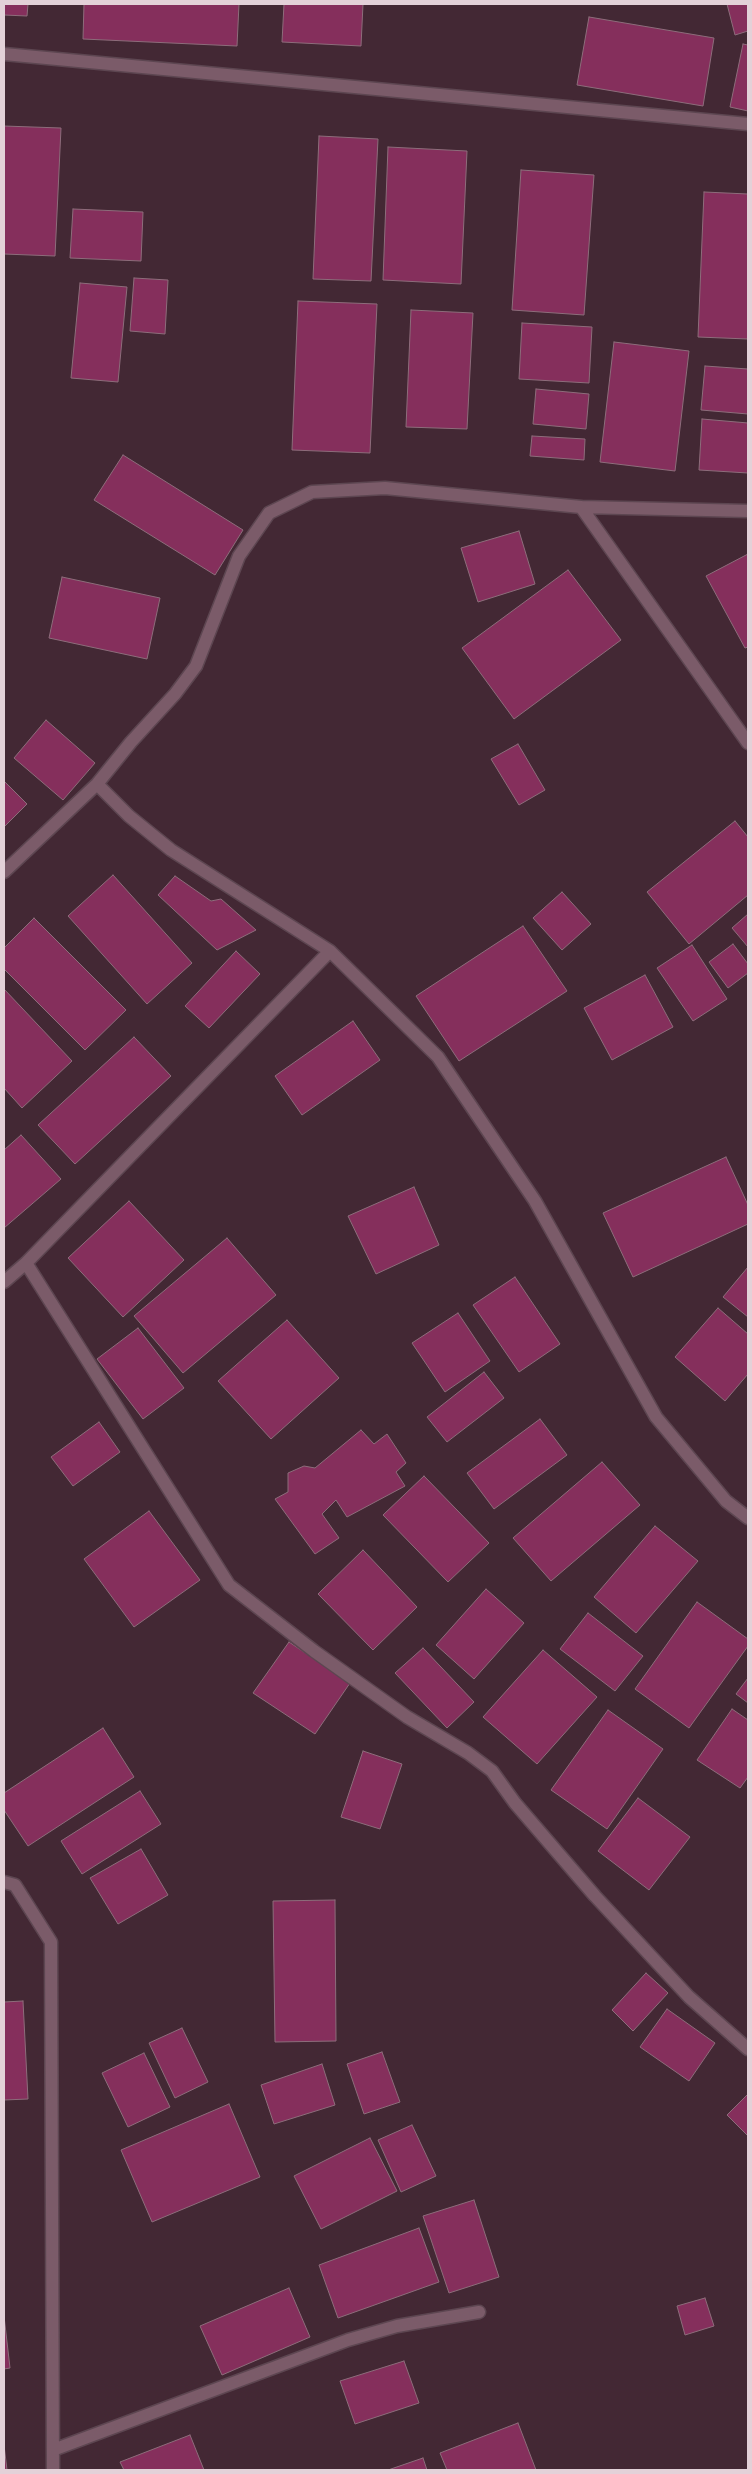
<!DOCTYPE html>
<style>
body{margin:0}
#map{position:relative;width:752px;height:2474px;overflow:hidden;background:#432834;font-family:Helvetica,sans-serif}
canvas{display:block}
.frame{position:absolute;inset:0;border:5px solid #e3d1d8;pointer-events:none}
</style>
<div id="map">
<canvas width="752" height="2474"></canvas>
<div class="frame"></div>
</div>
<script>
const ctx = document.querySelector('canvas').getContext('2d');
ctx.lineJoin = 'round';
function fillPath(path, color) { ctx.fillStyle = color; ctx.fill(path, 'evenodd'); }
const shape = rows => new Path2D(rows.map(r => 'M' + r).join(''));
function stroke(path, color, width, dash) { ctx.strokeStyle = color; ctx.lineWidth = width; ctx.lineCap = dash ? 'butt' : 'round'; ctx.setLineDash(dash || []); ctx.stroke(path); }
const building = shape([
 [4,4,28,4,27,16,4,15,4,4],
 [84,4,239,4,237,46,83,39,84,4],
 [284,4,363,4,361,46,282,42,284,4],
 [727,4,748,4,748,31,735,35,727,4],
 [589,17,714,38,703,106,577,85,589,17],
 [743,44,748,45,748,111,730,107,743,44],
 [4,126,61,128,55,256,4,254,4,126],
 [319,136,378,139,371,281,313,279,319,136],
 [388,147,467,151,461,284,383,280,388,147],
 [521,170,594,175,584,315,512,310,521,170],
 [704,192,748,194,748,339,698,337,704,192],
 [73,209,143,212,141,261,70,258,73,209],
 [134,278,168,280,165,334,130,331,134,278],
 [80,283,127,287,118,382,71,378,80,283],
 [298,301,377,304,370,453,292,450,298,301],
 [411,310,473,313,467,429,406,427,411,310],
 [522,323,592,327,589,383,519,379,522,323],
 [614,342,689,351,675,471,600,462,614,342],
 [705,366,748,369,748,414,701,410,705,366],
 [536,389,589,394,586,429,533,424,536,389],
 [702,419,748,423,748,473,699,470,702,419],
 [532,436,585,439,584,460,530,456,532,436],
 [123,455,243,530,215,575,94,500,123,455],
 [519,531,535,584,478,602,461,548,519,531],
 [748,554,748,647,745,648,706,576,748,554],
 [568,570,621,640,514,719,462,648,568,570],
 [62,577,160,598,147,659,49,638,62,577],
 [46,720,95,763,63,800,14,758,46,720],
 [518,744,545,790,519,805,491,759,518,744],
 [4,781,27,804,4,827,4,781],
 [735,821,748,837,748,895,689,944,647,892,735,821],
 [113,875,192,963,147,1004,68,916,113,875],
 [175,876,211,901,221,899,256,930,217,950,158,895,175,876],
 [562,892,591,924,562,950,533,918,562,892],
 [748,914,748,947,732,928,748,914],
 [34,918,126,1010,85,1050,4,969,4,948,34,918],
 [523,926,567,991,459,1061,416,996,523,926],
 [733,944,748,964,748,973,728,988,709,962,733,944],
 [692,945,727,999,693,1021,657,968,692,945],
 [236,951,260,974,209,1028,185,1006,236,951],
 [645,975,673,1027,612,1060,584,1008,645,975],
 [4,989,72,1061,22,1108,4,1088,4,989],
 [353,1021,380,1060,302,1115,275,1076,353,1021],
 [134,1037,171,1076,75,1164,38,1125,134,1037],
 [21,1135,61,1179,4,1228,4,1150,21,1135],
 [726,1157,748,1205,748,1224,633,1277,603,1213,726,1157],
 [414,1187,439,1245,376,1274,348,1216,414,1187],
 [129,1201,184,1260,123,1317,68,1258,129,1201],
 [227,1238,276,1295,183,1373,134,1316,227,1238],
 [748,1267,748,1317,723,1297,748,1267],
 [515,1277,560,1344,519,1372,473,1305,515,1277],
 [718,1308,748,1334,748,1374,725,1401,675,1357,718,1308],
 [458,1313,490,1361,445,1392,412,1343,458,1313],
 [287,1320,339,1378,271,1439,218,1381,287,1320],
 [138,1328,184,1388,143,1419,97,1359,138,1328],
 [484,1372,504,1398,447,1442,427,1417,484,1372],
 [540,1419,567,1455,494,1509,467,1473,540,1419],
 [99,1422,120,1452,73,1486,51,1457,99,1422],
 [361,1430,374,1444,387,1434,406,1463,396,1472,405,1486,347,1517,336,1500,322,1514,339,1538,315,1554,275,1499,288,1492,288,1473,304,1466,315,1468,361,1430],
 [602,1462,640,1505,551,1581,513,1538,602,1462],
 [424,1476,489,1543,448,1582,383,1515,424,1476],
 [149,1511,200,1580,134,1627,84,1559,149,1511],
 [655,1526,698,1561,636,1633,594,1597,655,1526],
 [363,1550,417,1607,373,1650,318,1594,363,1550],
 [486,1589,524,1623,474,1679,436,1645,486,1589],
 [697,1602,748,1639,748,1646,689,1728,635,1689,697,1602],
 [588,1613,643,1656,615,1691,560,1649,588,1613],
 [289,1642,350,1683,315,1734,253,1693,289,1642],
 [423,1648,474,1702,447,1728,395,1673,423,1648],
 [543,1650,597,1697,537,1764,483,1717,543,1650],
 [748,1678,748,1703,736,1694,748,1678],
 [732,1709,748,1720,748,1777,740,1788,697,1760,732,1709],
 [608,1710,663,1749,607,1829,551,1790,608,1710],
 [103,1728,134,1777,28,1846,4,1810,4,1793,103,1728],
 [363,1751,402,1764,380,1829,341,1817,363,1751],
 [140,1791,161,1824,82,1874,61,1841,140,1791],
 [638,1798,690,1837,649,1890,598,1851,638,1798],
 [141,1849,168,1895,118,1924,90,1878,141,1849],
 [335,1900,336,2041,275,2042,273,1901,335,1900],
 [646,1973,668,1993,633,2031,612,2010,646,1973],
 [23,2001,28,2099,4,2100,4,2002,23,2001],
 [667,2009,715,2043,689,2081,640,2047,667,2009],
 [182,2028,208,2082,175,2098,149,2043,182,2028],
 [382,2052,400,2102,364,2114,347,2064,382,2052],
 [144,2053,170,2107,128,2127,102,2073,144,2053],
 [322,2064,335,2105,274,2124,261,2085,322,2064],
 [748,2094,748,2136,727,2115,748,2094],
 [229,2104,260,2177,152,2222,121,2150,229,2104],
 [412,2125,436,2176,401,2192,378,2140,412,2125],
 [370,2138,397,2191,321,2229,294,2176,370,2138],
 [474,2200,499,2277,449,2293,423,2216,474,2200],
 [419,2228,439,2282,338,2318,319,2265,419,2228],
 [289,2288,310,2337,222,2375,200,2326,289,2288],
 [705,2298,714,2326,685,2335,677,2306,705,2298],
 [4,2316,10,2368,4,2369,4,2316],
 [404,2361,419,2403,355,2424,340,2381,404,2361],
 [518,2423,536,2470,447,2470,440,2453,518,2423],
 [190,2435,204,2470,124,2470,120,2462,190,2435],
 [4,2445,7,2470,4,2470,4,2445],
 [423,2458,427,2470,388,2470,423,2458]
]);
fillPath(building, '#852f5c');
stroke(building, '#8d6d7b', 1);
const minor = shape([
 [4,54,748,124],
 [581,507,748,743],
 [97,784,129,816,171,850,330,951,438,1057,535,1201,656,1417,726,1501,748,1518],
 [4,872,97,784,131,742,175,694,196,666,239,556,269,513,312,492,385,488,581,507,748,511],
 [26,1263,229,1585,314,1651,407,1717,468,1753,492,1771,515,1803,595,1896,689,1997,748,2049],
 [4,1282,26,1263,330,951],
 [4,1882,15,1885,51,1942,53,2470],
 [53,2450,348,2340,397,2326,479,2312]
]);
stroke(minor, '#5d4651', 15);
stroke(minor, '#7b5b69', 12);
</script>
